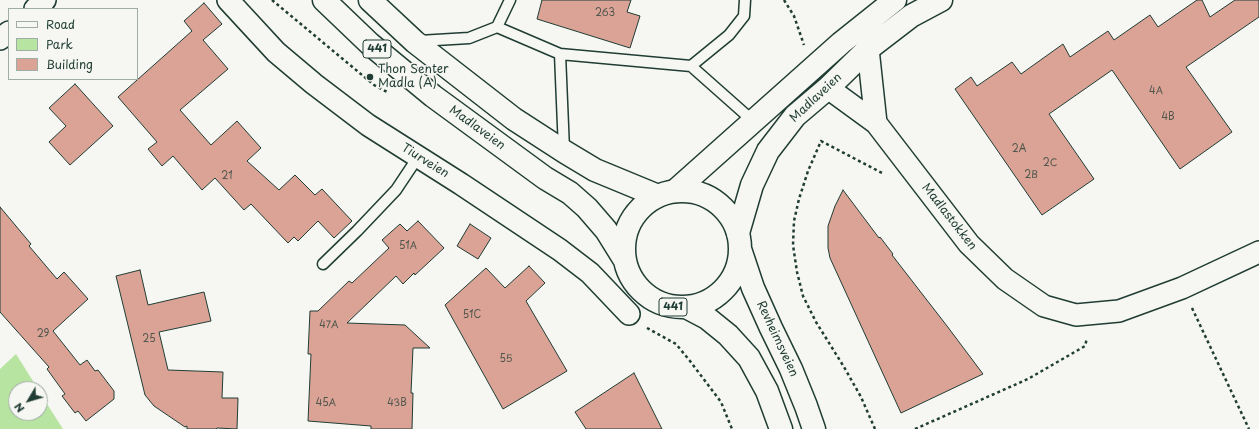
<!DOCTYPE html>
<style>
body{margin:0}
#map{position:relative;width:1259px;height:429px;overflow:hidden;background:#f6f6f2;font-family:"Playpen Sans",sans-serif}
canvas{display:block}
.legend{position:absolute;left:8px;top:8px;width:130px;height:72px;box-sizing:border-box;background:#f6f6f2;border:1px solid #a0aca6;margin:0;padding:5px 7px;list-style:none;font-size:12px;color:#1f3d34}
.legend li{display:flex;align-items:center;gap:8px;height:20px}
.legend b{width:20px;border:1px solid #a0aca6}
.north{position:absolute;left:8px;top:381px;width:40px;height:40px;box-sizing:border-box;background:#f6f6f2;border:1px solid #a0aca6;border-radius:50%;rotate:232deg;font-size:11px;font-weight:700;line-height:16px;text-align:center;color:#1f3d34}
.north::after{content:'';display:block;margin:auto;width:14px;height:18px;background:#1f3d34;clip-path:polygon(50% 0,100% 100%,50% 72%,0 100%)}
</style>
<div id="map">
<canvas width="1259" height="429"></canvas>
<ul class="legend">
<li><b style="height:5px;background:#f6f6f2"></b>Road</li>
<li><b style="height:11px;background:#b8e4a1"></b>Park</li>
<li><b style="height:11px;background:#dba396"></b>Building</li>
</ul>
<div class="north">N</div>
</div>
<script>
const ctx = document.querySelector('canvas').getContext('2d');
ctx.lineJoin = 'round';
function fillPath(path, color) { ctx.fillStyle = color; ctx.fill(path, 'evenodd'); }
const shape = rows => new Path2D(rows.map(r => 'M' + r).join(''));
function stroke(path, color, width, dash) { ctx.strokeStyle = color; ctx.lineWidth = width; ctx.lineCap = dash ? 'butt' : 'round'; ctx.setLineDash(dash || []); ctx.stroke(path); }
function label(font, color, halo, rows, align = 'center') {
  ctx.font = font + ' "Playpen Sans",sans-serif'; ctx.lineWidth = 3; ctx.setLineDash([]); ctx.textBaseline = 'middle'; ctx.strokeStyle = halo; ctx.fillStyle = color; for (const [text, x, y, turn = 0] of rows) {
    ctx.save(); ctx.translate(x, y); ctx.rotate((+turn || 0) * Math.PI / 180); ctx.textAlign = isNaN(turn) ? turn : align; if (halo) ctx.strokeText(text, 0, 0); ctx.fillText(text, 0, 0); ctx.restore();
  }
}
fillPath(shape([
 [16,354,38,389,16,389,16,413,40,413,40,393,63,429,0,429,0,369]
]), '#b8e4a1');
const building = shape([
 [542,0,631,0,627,12,640,16,630,48,537,19,542,0],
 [1197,0,1202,0,1210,17,1235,0,1259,0,1259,17,1186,67,1232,132,1180,169,1112,70,1049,114,1094,179,1042,215,955,89,971,77,977,86,1012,62,1021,74,1063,44,1070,57,1108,31,1114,40,1150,15,1158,27,1197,0],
 [204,3,222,24,203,40,228,69,180,110,211,145,237,121,261,148,247,161,279,190,295,175,315,195,322,189,352,221,334,238,318,221,298,241,294,237,288,243,251,204,244,210,215,178,202,190,173,156,162,166,148,149,157,142,118,97,192,31,184,21,204,3],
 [75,84,113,126,70,165,49,142,66,126,49,108,75,84],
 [843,190,879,238,880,237,893,254,892,255,947,326,983,374,901,413,830,258,828,248,828,226,835,206,843,190],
 [0,207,31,244,29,246,57,279,64,272,88,299,53,331,80,365,87,360,95,371,98,370,114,391,114,399,86,421,78,411,75,413,62,396,65,394,47,369,49,367,0,312,0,207],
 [418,221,444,248,415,275,414,273,403,284,396,276,347,323,405,325,430,348,413,348,411,393,413,393,412,429,371,429,371,426,308,421,311,354,308,354,310,311,318,311,349,281,352,283,389,248,382,240,400,224,407,231,418,221],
 [470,224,491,238,478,259,457,246,470,224],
 [529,266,545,283,526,301,567,371,503,409,445,305,486,268,505,288,529,266],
 [140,270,148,305,204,292,211,321,159,332,168,370,223,372,222,398,238,398,237,429,217,428,216,429,187,429,187,426,185,427,154,406,145,395,116,276,140,270],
 [634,373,662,429,586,429,575,412,634,373]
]);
fillPath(building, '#dba396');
stroke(building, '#1f3d34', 1);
const service = shape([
 [510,0,497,27,560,54,691,66,753,121],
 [419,41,469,38,497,27],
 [560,54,564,150],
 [691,66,729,35,744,16,745,0],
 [323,264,357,231,396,190,418,157]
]);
const minor = shape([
 [228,0,276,52,314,84,368,125,461,184,560,250,590,273,629,314],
 [35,9,45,0],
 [0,39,9,32],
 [868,49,876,123],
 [828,88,876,123,969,244,1005,279,1044,306,1076,315,1119,311,1182,288,1259,252]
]);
const secondary = shape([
 [675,191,841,43,895,0],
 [738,233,752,185,768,151,795,116,828,88,868,49,911,16,941,0]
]);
const primary = shape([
 [324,0,370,44,433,96,545,178,570,193,587,208,606,230,624,259],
 [370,0,415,42,514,119,565,152,595,170,658,196],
 '624 249a58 58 0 1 1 116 0a58 58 0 1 1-116 0Z',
 [740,249,753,288,771,328,791,369,806,406,814,429],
 [688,308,707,318,728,335,749,358,767,391,781,429]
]);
stroke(service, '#1f3d34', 13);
stroke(minor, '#1f3d34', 24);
stroke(secondary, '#1f3d34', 25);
stroke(primary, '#1f3d34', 25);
stroke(shape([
 [272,0,374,85,389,93],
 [784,0,794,16,804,45],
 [1192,308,1249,429],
 [647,328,676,344,690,361,721,402,732,429],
 [875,429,861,397,844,367,816,322,803,296,797,272,793,245,794,221,799,199,808,171,821,141,884,174],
 [915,429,1028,379,1085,346,1087,338]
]), '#1f3d34', 2.5, [3, 3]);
stroke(service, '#f6f6f2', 10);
stroke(minor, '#f6f6f2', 21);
stroke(secondary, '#f6f6f2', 22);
stroke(primary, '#f6f6f2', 22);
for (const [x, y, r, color] of [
 [370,77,4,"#1f3d34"]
]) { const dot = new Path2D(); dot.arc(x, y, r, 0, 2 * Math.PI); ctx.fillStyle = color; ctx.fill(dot); stroke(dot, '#f6f6f2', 1.5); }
label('10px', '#4e564c', null, [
 ["263",605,13],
 ["4A",1156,91],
 ["4B",1168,117],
 ["2A",1019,149],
 ["2C",1050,163],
 ["2B",1031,175],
 ["21",227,176],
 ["51A",408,246],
 ["51C",472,315],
 ["47A",329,325],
 ["29",43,334],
 ["25",149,339],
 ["55",506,359],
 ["45A",326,403],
 ["43B",397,403]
]);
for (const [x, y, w] of [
 [377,49,28],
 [673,307,28]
]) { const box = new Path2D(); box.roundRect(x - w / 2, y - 9, w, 18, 3); ctx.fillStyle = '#f6f6f2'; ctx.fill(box); stroke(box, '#1f3d34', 1); }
label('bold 11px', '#1f3d34', null, [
 ["441",377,49],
 ["441",673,307]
]);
label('12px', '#1f3d34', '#f6f6f2', [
 ["Thon Senter",378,70],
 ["Madla (A)",378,84]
], 'left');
label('12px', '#1f3d34', '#f6f6f2', [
 ["Madlaveien",816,98,-43],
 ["Madlaveien",477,128,36],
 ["Tiurveien",425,161,32],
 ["Madlastokken",949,217,52],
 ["Revheimsveien",777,339,65]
]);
</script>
